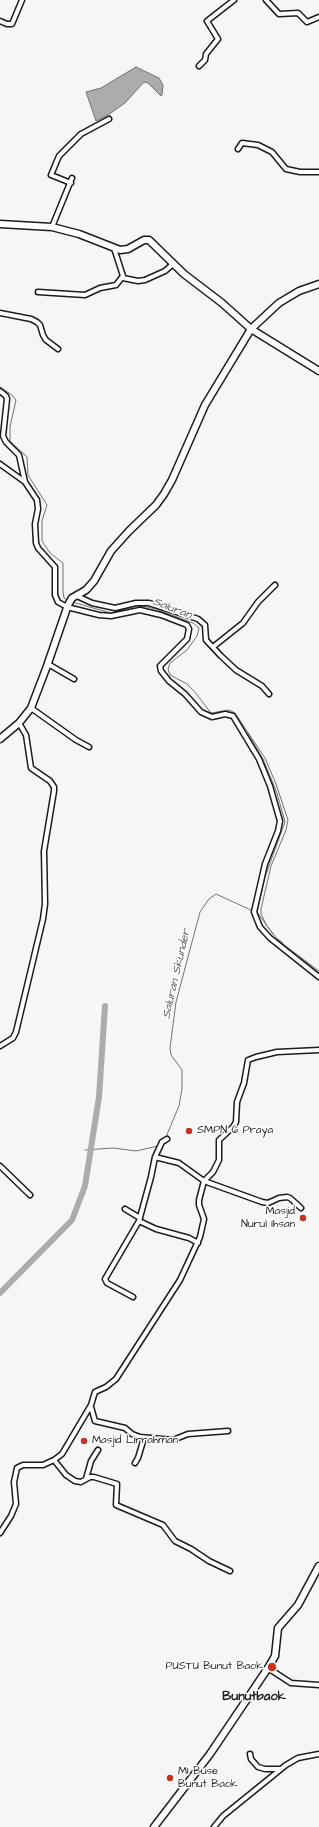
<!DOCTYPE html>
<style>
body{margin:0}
canvas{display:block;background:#f6f6f6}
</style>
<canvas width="319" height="1827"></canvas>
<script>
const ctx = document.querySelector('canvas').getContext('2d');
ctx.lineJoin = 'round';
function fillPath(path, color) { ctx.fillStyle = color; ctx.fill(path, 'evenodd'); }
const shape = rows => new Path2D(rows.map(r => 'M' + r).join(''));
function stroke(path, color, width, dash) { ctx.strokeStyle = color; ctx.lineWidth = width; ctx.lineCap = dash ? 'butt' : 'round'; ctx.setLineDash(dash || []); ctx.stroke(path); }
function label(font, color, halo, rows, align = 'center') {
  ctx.font = font + ' "Architects Daughter",sans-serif'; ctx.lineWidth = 3; ctx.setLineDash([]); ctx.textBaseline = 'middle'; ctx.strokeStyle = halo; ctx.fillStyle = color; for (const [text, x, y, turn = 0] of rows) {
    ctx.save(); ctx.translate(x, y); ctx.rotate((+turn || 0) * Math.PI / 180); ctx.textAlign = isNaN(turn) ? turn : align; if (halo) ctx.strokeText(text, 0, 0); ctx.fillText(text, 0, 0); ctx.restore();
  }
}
const water = shape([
 [136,67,159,78,163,85,162,95,161,96,148,83,144,82,125,103,108,115,96,121,86,92,101,88,136,67]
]);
fillPath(water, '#acacac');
stroke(water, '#727272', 1);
stroke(shape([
 [0,387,12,395,16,400,10,427,10,441,27,457,28,475,47,505,42,521,42,541,50,553,63,563,63,591,64,598,67,600],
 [72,602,111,613,138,605,156,609,193,623,199,628,197,636,187,650,170,663,168,669,170,675,187,684,194,691,211,713,229,710,235,713,265,758,276,784,288,820,286,830,271,866,261,909,261,914,267,926,279,941,319,971],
 [248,733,263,759,277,793,285,822,265,877,257,912,273,934],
 [278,939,283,943],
 [301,958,319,973],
 [166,1137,179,1106,182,1089,182,1070,171,1055,170,1048,176,1002,200,912,209,899,216,894,253,911],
 [85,1150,113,1148,136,1151,158,1146]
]), '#727272', 1);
stroke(shape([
 [0,1293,72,1220,85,1186,99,1097,105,1006]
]), '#acacac', 6);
const street = shape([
 [266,0,279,14,298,13,307,22,319,17],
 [0,21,7,24,12,24,22,0],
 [199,66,205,60,206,54,218,39,207,21,234,0],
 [238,149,242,143,258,145,272,152,286,169,300,172,319,172],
 [71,183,51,175,59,156,81,134,109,119],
 [52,227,72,178],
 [123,278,138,281,145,280,165,271,173,264],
 [38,292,85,295,100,288,116,285,123,276,114,248],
 [0,313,31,319,37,322,40,325,43,335,46,340,58,349],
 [0,391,6,396,7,399,3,436,6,442,19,455,25,482,37,500,38,509,35,524,36,543,38,548,55,567,55,595,58,602,67,607,99,615,111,616,140,610,161,615,187,625,189,629,187,639,160,666,161,671,169,681,185,694,201,712,212,717,225,714,233,716,259,759,270,786,280,821,278,831,265,864,254,912,260,927,270,938,319,977],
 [0,464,25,482],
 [77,596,92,603,115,608,136,603,149,603,198,619,205,625,206,640,221,656,236,670,262,686,269,694],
 [213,647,243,623,258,602,275,585],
 [48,664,74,679],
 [31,708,76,740,89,747],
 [0,1046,13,1038,16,1032,43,919,45,904,44,851,54,791,54,787,50,781,31,768,26,735,19,723],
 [167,1139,162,1142,155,1157,151,1177,139,1221,156,1229,189,1238,198,1243],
 [155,1157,179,1163,204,1181,262,1202,268,1203,279,1198,287,1197,290,1198,301,1208],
 [0,1166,30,1195],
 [125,1209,140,1218],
 [133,1297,107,1283,105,1279,139,1221],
 [91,1407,95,1421,125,1428,132,1434,140,1437,173,1440,188,1434,228,1431],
 [54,1460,66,1475,75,1481,81,1482,90,1477,94,1477,117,1484,116,1505,163,1525,175,1541,191,1549,209,1561,230,1571],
 [135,1463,138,1458,144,1438],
 [86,1479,91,1461,98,1450],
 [0,1533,11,1516,16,1504,14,1482,17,1468,23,1465,43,1465,54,1460,62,1454,91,1405,95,1392,106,1387,116,1379,180,1280,200,1237,204,1219,199,1205,199,1200,204,1181,213,1172,219,1160,219,1140,233,1127,236,1122,237,1102,244,1083,248,1060,256,1057,277,1052,319,1050],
 [268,1668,291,1683,319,1685],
 [250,1754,251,1759,258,1767,265,1769,280,1769],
 [214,1827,223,1816,286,1765,298,1758,319,1754]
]);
const secondary = shape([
 [0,224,52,227,79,234,120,250,128,249,144,240,149,240,184,274,222,303,251,329,319,371],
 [0,739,19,723,31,708,47,666,68,605,72,598,86,590,94,581,111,551,129,531,156,505,164,494,172,480,205,405,251,329,279,303,299,291,319,284],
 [154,1827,210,1754,268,1668,275,1656,278,1628,298,1605,319,1566]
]);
stroke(street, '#1c1c1c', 7);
stroke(secondary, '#1c1c1c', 9);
stroke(street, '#fff', 4);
stroke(secondary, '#fff', 6);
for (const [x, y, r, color] of [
 [189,1131,4,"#c8321e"],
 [303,1218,4,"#c8321e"],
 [84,1441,4,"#c8321e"],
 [272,1667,5,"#c8321e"],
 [170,1778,4,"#c8321e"]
]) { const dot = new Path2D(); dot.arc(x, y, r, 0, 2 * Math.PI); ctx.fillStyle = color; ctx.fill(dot); stroke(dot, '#fff', 1.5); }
label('11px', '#1c1c1c', '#fff', [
 ["SMPN 6 Praya",197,1131],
 ["Masjid",295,1212,"right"],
 ["Nurul Ihsan",295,1225,"right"],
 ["Masjid Lirrahman",92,1441],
 ["PUSTU Bunut Baok",263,1667,"right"],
 ["MI Buse",178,1772],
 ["Bunut Baok",178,1785]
], 'left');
label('italic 12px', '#5d5d5d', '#fff', [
 ["Saluran",172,609,21],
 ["Saluran Skunder",177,974,-77]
]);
label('bold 13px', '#1c1c1c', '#fff', [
 ["Bunutbaok",254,1697]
]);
</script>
